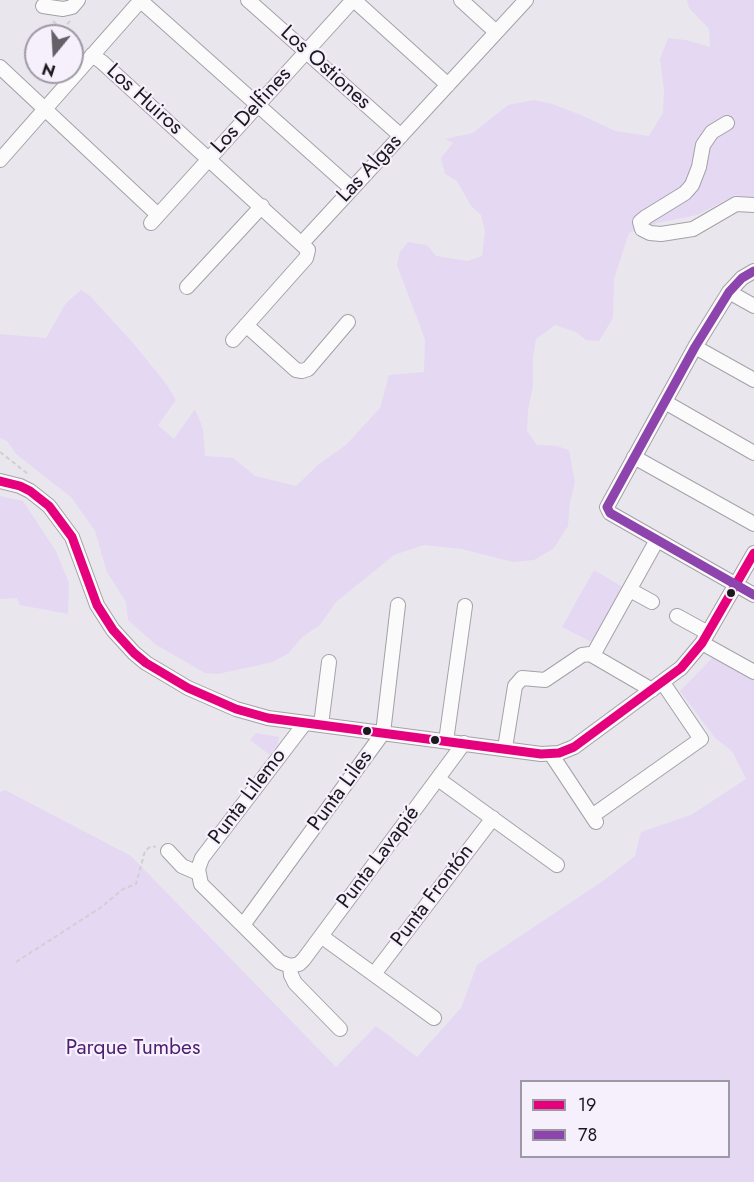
<!DOCTYPE html>
<meta charset="utf-8">
<style>
body{margin:0}
#map{position:relative;width:754px;height:1182px;overflow:hidden;background:#eae6ee;font-family:Jost,sans-serif}
canvas{display:block}
.legend{position:absolute;left:520px;top:1080px;width:210px;height:78px;box-sizing:border-box;background:#f6f0fd;border:2px solid #9e9aa4;margin:0;padding:8px 10px;list-style:none;font-size:18px;color:#1b181e}
.legend li{display:flex;align-items:center;gap:12px;height:30px}
.legend b{width:30px;border:2px solid #9e9aa4}
.north{position:absolute;left:24px;top:24px;width:60px;height:60px;box-sizing:border-box;background:#f6f0fd;border:2px solid #9e9aa4;border-radius:50%;rotate:198deg;font-size:16px;font-weight:700;line-height:24px;text-align:center;color:#1b181e}
.north::after{content:'';display:block;margin:auto;width:21px;height:27px;background:#636067;clip-path:polygon(50% 0,100% 100%,50% 72%,0 100%)}
</style>
<div id="map">
<canvas width="754" height="1182"></canvas>
<ul class="legend">
<li><b style="height:8px;background:#e5007d"></b>19</li>
<li><b style="height:8px;background:#8e44ad"></b>78</li>
</ul>
<div class="north">N</div>
</div>
<script>
const ctx = document.querySelector('canvas').getContext('2d');
ctx.lineJoin = 'round';
function fillPath(path, color) { ctx.fillStyle = color; ctx.fill(path, 'evenodd'); }
const shape = rows => new Path2D(rows.map(r => 'M' + r).join(''));
function stroke(path, color, width, dash) { ctx.strokeStyle = color; ctx.lineWidth = width; ctx.lineCap = dash ? 'butt' : 'round'; ctx.setLineDash(dash || []); ctx.stroke(path); }
function label(font, color, halo, rows, align = 'center') {
  ctx.font = font + ' Jost,sans-serif'; ctx.lineWidth = 4.5; ctx.setLineDash([]); ctx.textBaseline = 'middle'; ctx.strokeStyle = halo; ctx.fillStyle = color; for (const [text, x, y, turn = 0] of rows) {
    ctx.save(); ctx.translate(x, y); ctx.rotate((+turn || 0) * Math.PI / 180); ctx.textAlign = isNaN(turn) ? turn : align; if (halo) ctx.strokeText(text, 0, 0); ctx.fillText(text, 0, 0); ctx.restore();
  }
}
fillPath(shape([
 [687,0,754,0,754,200,735,195,697,215,657,223,629,233,614,279,613,318,599,341,586,340,576,332,555,325,536,339,533,357,533,386,528,410,527,431,537,445,557,446,569,450,575,482,570,502,568,526,554,548,534,560,513,562,462,549,424,545,394,555,336,602,320,625,302,637,289,653,273,662,218,674,205,673,155,644,128,620,126,602,107,572,95,531,71,497,16,454,7,441,0,438,0,334,46,338,66,303,81,290,90,296,134,344,167,385,176,400,158,425,174,439,195,409,203,429,205,456,233,458,255,476,296,486,319,464,346,445,380,408,389,375,424,372,425,339,397,265,400,252,408,242,427,245,436,256,468,261,482,256,485,231,481,215,471,206,457,181,445,174,441,158,453,143,445,139,473,133,508,105,534,100,552,104,581,115,615,131,649,136,663,113,664,90,660,59,668,38,686,40,710,47,709,29,689,8],
 [0,496,23,501,56,551,69,583,68,614,20,605,17,598,0,599],
 [594,570,626,589,595,644,562,627],
 [714,656,754,678,754,1182,0,1182,0,792,5,790,131,856,336,1067,376,1026,417,1057,461,1008,477,965,603,881,635,856,641,832,691,815,746,779,732,751,715,738,680,691],
 [522,1082,728,1082,728,1156,522,1156],
 [256,733,279,737,278,743,270,755,250,740]
]), '#e5d8f3');
const minor = shape([
 [248,0,401,136],
 [354,0,448,85],
 [461,0,496,32],
 [141,1,352,189],
 [43,6,63,9,72,7,78,0],
 [92,55,102,62,308,250,306,258,233,340],
 [0,67,158,215],
 [727,123,712,132,703,145,699,167,692,185,685,193,646,217,640,222,642,229,650,233,661,234,693,229,736,204,754,205],
 [0,160,141,0],
 [151,223,353,0],
 [302,243,526,0],
 [754,271,742,278,729,292,695,347,607,507,610,513,754,595],
 [187,287,262,206],
 [729,292,754,306],
 [246,325,296,370,302,371,308,369,348,322],
 [695,347,754,380],
 [665,402,754,453],
 [634,457,754,524],
 [0,481,20,486,30,491,49,506,72,537,97,605,113,630,134,653,146,663,188,688,236,709,268,718,541,754,559,753,574,747,681,668,702,643,754,553],
 [630,590,652,602],
 [677,616,708,633],
 [702,643,754,672],
 [593,655,657,540],
 [321,725,329,662],
 [446,741,465,606],
 [505,748,515,686,522,678,545,680,582,655,590,654,652,690],
 [551,754,596,822],
 [438,779,557,865],
 [592,816,701,739,663,683],
 [168,851,182,866,198,873],
 [243,925,383,733,398,605],
 [321,936,434,1018],
 [290,966,280,962,201,884,198,869,202,858,305,723],
 [290,966,299,964,304,959,464,743],
 [290,966,291,975,295,983,340,1029],
 [374,974,493,818]
]);
stroke(minor, '#a4a1a7', 16);
stroke(shape([
 [53,21,69,36],
 [62,30,70,21],
 [72,38,84,48],
 [0,452,28,474],
 [16,962,100,908,123,889,136,884,145,851,151,846,156,847]
]), '#d0d0d2', 2, [4.5, 3]);
stroke(minor, '#fcfbfc', 14);
stroke(shape([
 [0,481,20,486,30,491,49,506,72,537,97,605,113,630,134,653,146,663,188,688,236,709,268,718,541,754,559,753,574,747,681,668,702,643,754,553]
]), '#e5007d', 9);
stroke(shape([
 [754,271,742,278,729,292,695,347,607,507,610,513,754,595]
]), '#8e44ad', 9);
for (const [x, y, r, color] of [
 [731,593,5,"#1b181e"],
 [367,731,5,"#1b181e"],
 [435,740,5,"#1b181e"]
]) { const dot = new Path2D(); dot.arc(x, y, r, 0, 2 * Math.PI); ctx.fillStyle = color; ctx.fill(dot); stroke(dot, '#f6f0fd', 2); }
label('21px', '#1b181e', '#f6f0fd', [
 ["Los Ostiones",325,68,42],
 ["Los Huiros",144,100,42],
 ["Los Delfines",252,111,-48],
 ["Las Algas",370,169,-47],
 ["Punta Liles",341,791,-54],
 ["Punta Lilemo",248,797,-53],
 ["Punta Lavapié",379,858,-53],
 ["Punta Frontón",433,896,-53]
]);
label('21px', '#4e1f71', '#f6f0fd', [
 ["Parque Tumbes",133,1049]
]);
</script>
